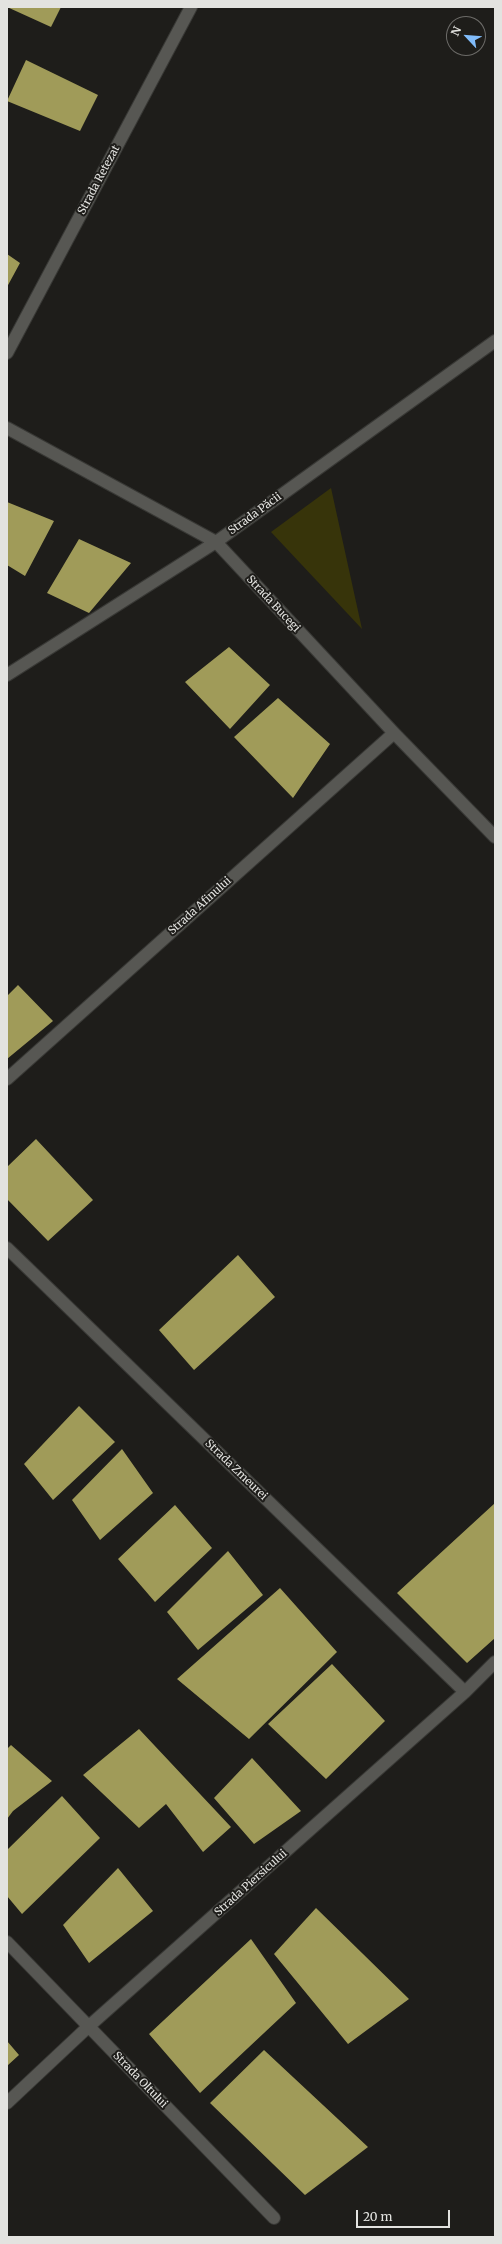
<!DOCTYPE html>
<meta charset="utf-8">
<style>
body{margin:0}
#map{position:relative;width:502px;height:2244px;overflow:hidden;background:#1e1d1a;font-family:Merriweather,serif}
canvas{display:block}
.frame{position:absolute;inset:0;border:8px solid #e3e3e0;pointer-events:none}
.north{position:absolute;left:446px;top:16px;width:40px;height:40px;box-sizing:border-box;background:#1e1d1a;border:1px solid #6d6c69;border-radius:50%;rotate:296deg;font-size:11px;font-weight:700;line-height:16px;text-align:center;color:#e3e3e0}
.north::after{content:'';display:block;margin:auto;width:14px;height:18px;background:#81bcfa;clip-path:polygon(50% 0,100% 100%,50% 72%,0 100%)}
.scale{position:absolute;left:356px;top:2210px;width:94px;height:18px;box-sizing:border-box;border:2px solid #e3e3e0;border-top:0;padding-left:5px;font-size:12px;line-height:14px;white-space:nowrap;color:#e3e3e0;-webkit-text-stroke:3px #1e1d1a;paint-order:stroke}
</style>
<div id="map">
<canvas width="502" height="2244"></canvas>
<div class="frame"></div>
<div class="north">N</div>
<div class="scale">20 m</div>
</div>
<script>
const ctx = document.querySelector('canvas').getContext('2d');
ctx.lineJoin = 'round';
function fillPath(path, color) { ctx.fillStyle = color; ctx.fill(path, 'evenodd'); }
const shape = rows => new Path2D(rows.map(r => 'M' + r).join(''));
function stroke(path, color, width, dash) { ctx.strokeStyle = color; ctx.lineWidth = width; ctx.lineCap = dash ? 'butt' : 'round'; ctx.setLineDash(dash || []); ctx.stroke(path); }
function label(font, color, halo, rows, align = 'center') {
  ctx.font = font + ' Merriweather,serif'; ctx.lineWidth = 4; ctx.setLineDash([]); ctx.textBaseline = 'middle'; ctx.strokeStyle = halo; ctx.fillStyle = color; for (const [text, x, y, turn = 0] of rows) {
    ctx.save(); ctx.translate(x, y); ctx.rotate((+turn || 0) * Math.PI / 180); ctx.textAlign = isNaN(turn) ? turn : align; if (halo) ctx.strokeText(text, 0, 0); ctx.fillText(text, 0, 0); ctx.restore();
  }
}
fillPath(shape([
 [331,488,362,629,271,532]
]), '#37340a');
fillPath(shape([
 [7,7,61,7,51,27],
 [26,60,98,95,80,131,7,101],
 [7,254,20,263,7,287],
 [7,502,54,521,25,576,7,565],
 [79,539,131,563,89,613,47,593],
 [229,647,270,685,230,729,185,682],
 [278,698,330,744,293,798,234,737],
 [18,985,53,1021,7,1059,7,996],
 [36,1139,93,1200,48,1241,7,1199,7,1167],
 [238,1255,275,1297,194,1370,159,1330],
 [79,1406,115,1442,53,1500,24,1464],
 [122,1449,153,1493,100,1540,72,1500],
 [495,1503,495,1638,467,1663,397,1593],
 [175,1505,212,1548,155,1602,118,1559],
 [228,1551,263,1595,198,1650,167,1612],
 [280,1588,337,1652,249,1739,177,1679],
 [332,1664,385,1721,326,1779,268,1724],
 [139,1729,231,1827,203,1852,166,1804,139,1828,83,1775],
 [11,1745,52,1781,13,1811,7,1819,7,1749],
 [252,1758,301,1811,254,1844,214,1798],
 [62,1796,100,1838,22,1914,7,1896,7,1850],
 [118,1868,153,1911,89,1963,63,1925],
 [316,1908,409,1999,348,2044,274,1954],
 [251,1939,296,2003,200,2093,149,2034],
 [7,2041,19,2055,7,2066],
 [264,2050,368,2147,305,2195,210,2103]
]), '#a09b59');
const minor = shape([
 [7,353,191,7],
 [7,428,216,542,394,733,495,837],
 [7,675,216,542,495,341],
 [7,1079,394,733],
 [7,1248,465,1692],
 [7,1942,274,2218],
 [7,2103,88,2027,465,1692,495,1662]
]);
stroke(minor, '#383835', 14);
stroke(minor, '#575753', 12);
label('11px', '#e3e3e0', '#1e1d1a', [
 ["Strada Retezat",99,180,-62],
 ["Strada Păcii",255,514,-36],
 ["Strada Bucegi",273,604,47],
 ["Strada Afinului",200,906,-42],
 ["Strada Zmeurei",236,1470,44],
 ["Strada Piersicului",251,1883,-42],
 ["Strada Oltului",140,2080,46]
]);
</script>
